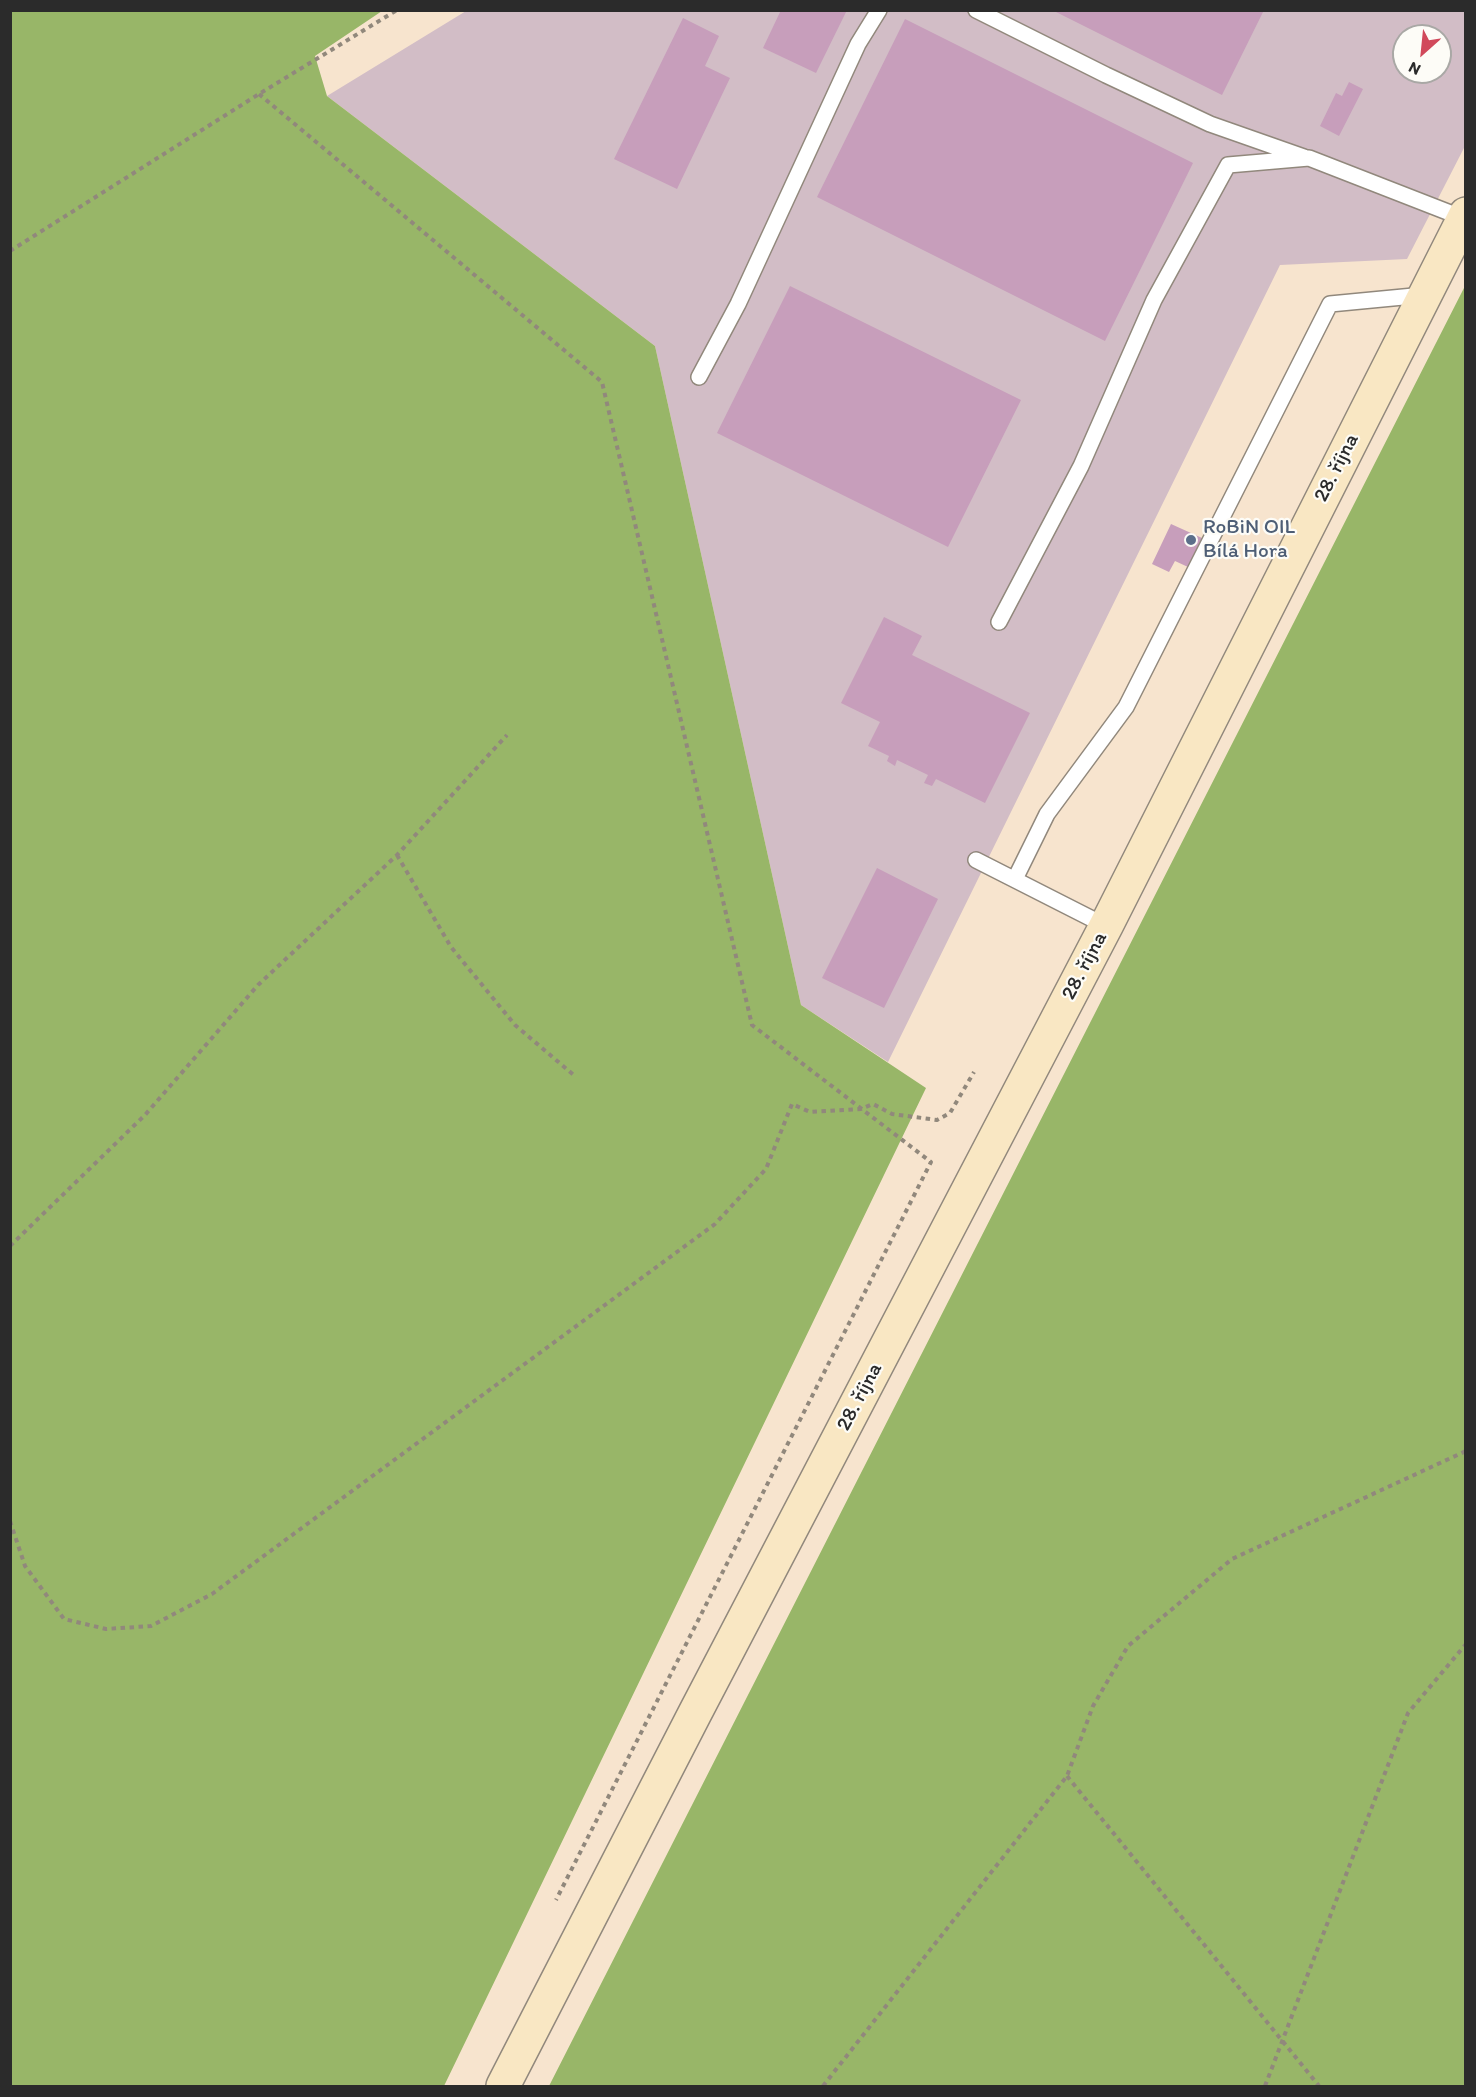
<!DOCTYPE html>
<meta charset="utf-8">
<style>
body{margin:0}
#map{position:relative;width:1476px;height:2097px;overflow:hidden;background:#f7e4ce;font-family:Itim,sans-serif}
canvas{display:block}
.frame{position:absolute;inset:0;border:12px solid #2b2b2b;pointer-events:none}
.north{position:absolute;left:1392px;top:24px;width:60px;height:60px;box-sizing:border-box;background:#fdfcf7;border:2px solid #a9a8a5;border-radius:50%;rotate:207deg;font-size:16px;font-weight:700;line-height:24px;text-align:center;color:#2b2b2b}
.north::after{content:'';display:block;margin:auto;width:21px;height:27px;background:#d1495b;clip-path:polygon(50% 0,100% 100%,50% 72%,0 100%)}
</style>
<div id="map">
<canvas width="1476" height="2097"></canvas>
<div class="frame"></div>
<div class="north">N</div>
</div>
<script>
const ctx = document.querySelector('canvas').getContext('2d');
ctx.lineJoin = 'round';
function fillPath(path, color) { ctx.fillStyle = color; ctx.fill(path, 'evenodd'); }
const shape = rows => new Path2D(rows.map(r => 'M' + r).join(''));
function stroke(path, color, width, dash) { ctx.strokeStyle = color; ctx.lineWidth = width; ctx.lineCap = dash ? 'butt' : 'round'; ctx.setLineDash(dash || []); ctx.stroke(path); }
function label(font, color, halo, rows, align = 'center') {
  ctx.font = font + ' Itim,sans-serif'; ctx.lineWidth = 4.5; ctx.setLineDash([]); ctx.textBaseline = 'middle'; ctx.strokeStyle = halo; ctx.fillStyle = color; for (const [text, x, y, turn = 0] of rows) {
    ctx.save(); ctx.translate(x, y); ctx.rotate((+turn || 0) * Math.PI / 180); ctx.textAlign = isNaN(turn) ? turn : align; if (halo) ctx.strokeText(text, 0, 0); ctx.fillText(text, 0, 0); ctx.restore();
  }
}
fillPath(shape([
 [466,11,1465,11,1465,146,1407,259,1280,265,888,1062,801,1005,655,346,327,96],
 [1404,36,1440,36,1440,72,1404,72]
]), '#d2bdc6');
fillPath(shape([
 [11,10,382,11,315,56,327,96,655,346,801,1005,926,1088,444,2086,11,2086],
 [1465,286,1465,2086,549,2086]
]), '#98b668');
fillPath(shape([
 [781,10,847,10,816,73,763,48],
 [1052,10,1264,10,1222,95],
 [683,18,719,36,705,66,730,78,677,189,614,159],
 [905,19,1193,163,1105,341,817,197],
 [1349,82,1363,89,1339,136,1320,126,1336,93,1342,96],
 [790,286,1021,400,948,547,717,433],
 [1171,524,1202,538,1188,567,1175,561,1169,572,1152,564],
 [884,617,922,636,912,655,1030,713,985,803,936,779,932,786,924,783,928,775,897,760,895,766,887,761,889,756,868,746,880,722,841,703],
 [877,868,938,899,884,1008,822,978]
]), '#c79ebb');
const service = shape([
 [976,10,1106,75,1210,124,1304,157],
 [699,377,738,304,858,44,879,10],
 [999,622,1081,466,1154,300,1228,165,1309,158,1463,218],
 [976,860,1106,926],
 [1015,879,1047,814,1126,707,1330,304,1424,295]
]);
const secondary = shape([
 [503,2086,695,1713,1106,926,1466,214]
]);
stroke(service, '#91887c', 18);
stroke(secondary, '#91887c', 36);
stroke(shape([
 [259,94,602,382,752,1025,931,1162,556,1900],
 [10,251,259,94,397,10],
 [397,855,451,947,515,1025,576,1077],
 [10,1246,145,1115,258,985,397,855,507,735],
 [10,1521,25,1566,64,1619,106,1629,151,1626,212,1594,715,1224,766,1169,792,1104,810,1112,861,1109,873,1104,892,1114,937,1120,950,1113,974,1072],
 [1067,1776,1319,2086],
 [823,2086,1067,1776,1093,1706,1128,1646,1232,1559,1466,1451],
 [1265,2086,1408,1713,1466,1644]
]), '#91887c', 4, [4.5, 4.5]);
stroke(service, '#fff', 15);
stroke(secondary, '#f9e7c3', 33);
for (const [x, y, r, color] of [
 [1191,540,6,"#5c6f8a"]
]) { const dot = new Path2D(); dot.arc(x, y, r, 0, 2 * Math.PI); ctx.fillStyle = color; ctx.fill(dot); stroke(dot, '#fdfcf7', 2); }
label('21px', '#2b2b2b', '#fdfcf7', [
 ["28. října",1337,468,-63],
 ["28. října",1085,966,-62],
 ["28. října",860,1397,-62]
]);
label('21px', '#4e5e75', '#fdfcf7', [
 ["RoBiN OIL",1203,528],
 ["Bílá Hora",1203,552]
], 'left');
</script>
